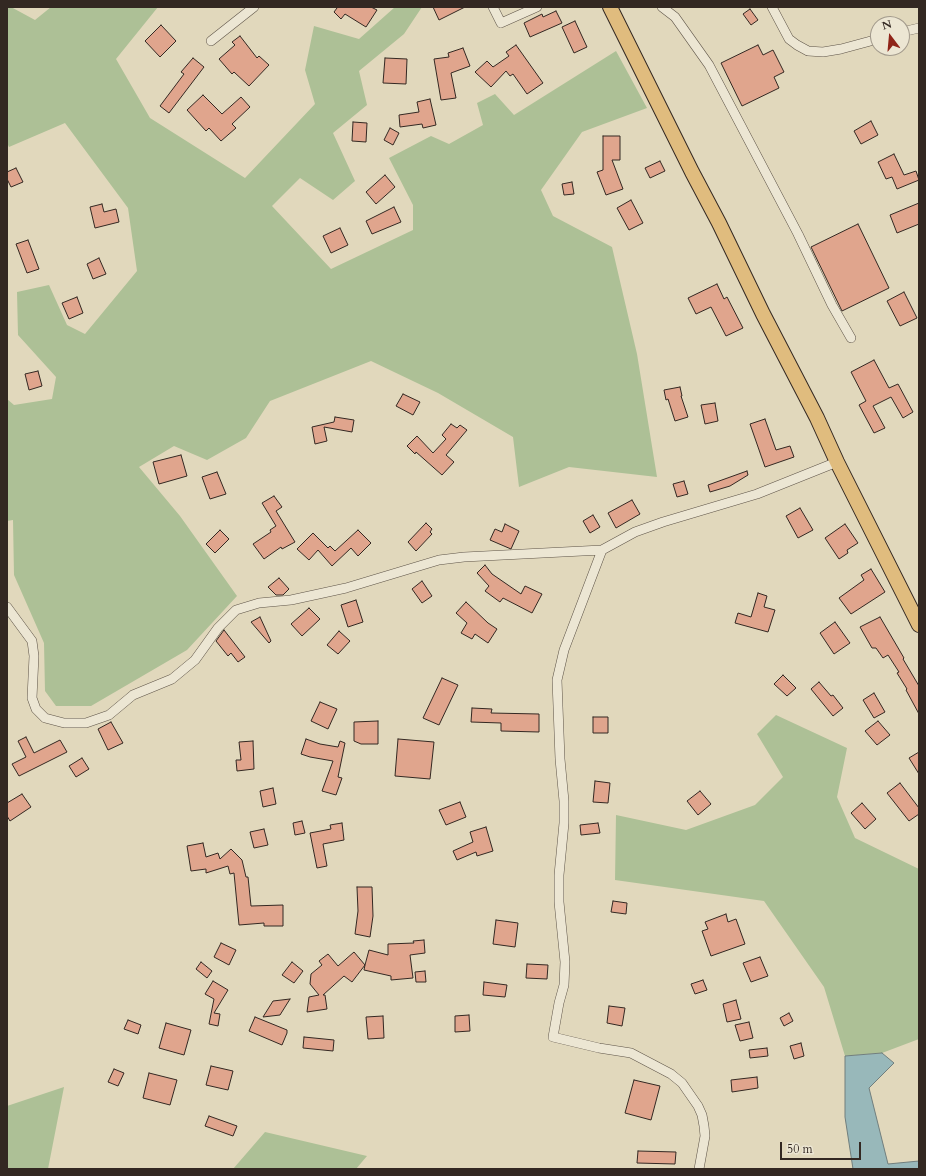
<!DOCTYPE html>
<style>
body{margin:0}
#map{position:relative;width:926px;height:1176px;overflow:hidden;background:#e1d8bc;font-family:Cardo,serif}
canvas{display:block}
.frame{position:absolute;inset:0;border:8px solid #332822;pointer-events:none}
.north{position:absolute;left:870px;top:16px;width:40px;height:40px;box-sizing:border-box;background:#ece6d3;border:1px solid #a29a8c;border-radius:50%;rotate:344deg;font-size:11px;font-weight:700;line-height:16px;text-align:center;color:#332822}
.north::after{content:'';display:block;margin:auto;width:14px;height:18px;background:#8f2418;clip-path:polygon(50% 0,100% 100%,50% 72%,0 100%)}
.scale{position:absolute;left:780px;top:1142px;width:81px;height:18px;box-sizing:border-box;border:2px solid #332822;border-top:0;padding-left:5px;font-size:12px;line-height:14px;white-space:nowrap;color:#332822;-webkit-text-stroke:3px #ece6d3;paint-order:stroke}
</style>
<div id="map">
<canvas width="926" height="1176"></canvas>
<div class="frame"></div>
<div class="north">N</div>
<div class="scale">50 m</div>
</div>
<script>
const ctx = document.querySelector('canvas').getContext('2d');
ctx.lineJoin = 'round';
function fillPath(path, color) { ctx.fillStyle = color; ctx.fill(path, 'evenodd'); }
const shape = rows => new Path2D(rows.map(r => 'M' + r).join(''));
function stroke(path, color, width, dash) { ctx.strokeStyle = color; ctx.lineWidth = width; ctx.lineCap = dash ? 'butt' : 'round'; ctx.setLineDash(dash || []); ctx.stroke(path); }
fillPath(shape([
 [7,7,11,7,35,20,51,7,158,7,116,59,150,118,245,178,315,104,305,70,314,26,359,39,395,7,422,7,404,34,359,71,367,105,333,133,355,181,333,200,300,178,272,206,331,269,413,230,413,205,389,158,431,136,449,144,483,125,477,103,495,94,514,115,616,51,647,108,582,132,541,190,553,216,612,247,637,354,657,477,569,467,519,487,513,437,438,393,371,361,270,401,246,438,207,460,174,446,139,467,180,516,237,596,187,650,91,706,56,706,45,691,44,643,14,575,13,520,7,521,7,399,14,405,52,399,56,377,18,335,17,292,49,285,67,325,85,334,137,271,128,208,65,123,9,147,7,143],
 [776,715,847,748,837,797,855,838,919,869,919,1039,882,1053,845,1056,824,987,764,901,615,880,616,815,686,830,755,805,783,777,757,734],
 [64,1087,48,1169,7,1169,7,1106],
 [265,1132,367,1156,356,1169,233,1169]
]), '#adc096');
const water = shape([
 [882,1053,894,1063,869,1088,888,1164,919,1161,919,1169,853,1169,845,1117,845,1056,882,1053]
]);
fillPath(water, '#98b8ba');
stroke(water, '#707e7d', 1);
const building = shape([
 [335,7,371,7,377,10,366,27,345,14,341,19,334,12,337,8,335,7],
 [433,7,465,7,439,20,433,7],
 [750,9,758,20,751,25,743,14,750,9],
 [556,11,562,23,530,37,524,23,542,14,543,17,556,11],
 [575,21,587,47,574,53,562,27,575,21],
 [161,25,176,41,160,57,145,41,161,25],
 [240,36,257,58,259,56,269,65,249,86,234,72,232,74,219,59,235,45,232,42,240,36],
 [516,45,543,83,527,94,513,74,510,76,506,71,491,87,475,72,487,61,493,67,509,56,506,52,516,45],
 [758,45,763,55,773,50,784,72,774,77,779,88,742,106,721,63,758,45],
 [463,48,470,66,451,73,456,98,441,100,434,59,449,57,448,53,463,48],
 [193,58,204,67,169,113,160,106,184,74,181,72,193,58],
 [385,58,407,59,406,84,383,83,385,58],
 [203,95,222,114,241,97,250,107,232,124,236,128,221,141,209,128,206,131,187,110,203,95],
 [430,99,436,125,423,128,422,124,400,127,399,115,419,112,417,102,430,99],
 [871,121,878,135,861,144,854,131,871,121],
 [353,122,367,123,366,142,352,141,353,122],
 [390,128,399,133,393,145,384,140,390,128],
 [603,136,620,136,620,160,612,160,623,189,606,195,597,172,603,170,603,136],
 [894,154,904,175,916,171,919,180,897,189,892,177,886,179,878,162,894,154],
 [660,161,665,171,650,178,645,168,660,161],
 [16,168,23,182,11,187,7,179,7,172,16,168],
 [385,175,395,187,376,204,366,192,385,175],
 [572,182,574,194,564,195,562,184,572,182],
 [631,200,643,223,629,230,617,208,631,200],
 [919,203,919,224,897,233,890,215,919,203],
 [102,204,104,212,116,209,119,222,95,228,90,207,102,204],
 [394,207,401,222,372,234,366,221,394,207],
 [858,224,889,288,842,311,811,247,858,224],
 [340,228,348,245,331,253,323,236,340,228],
 [28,240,39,269,27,273,16,244,28,240],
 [99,258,106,274,93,279,87,264,99,258],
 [717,284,724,299,727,297,743,328,726,336,711,307,696,314,688,298,717,284],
 [904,292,917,318,900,326,887,301,904,292],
 [77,297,83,313,69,319,62,303,77,297],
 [874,360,889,388,898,384,913,412,903,418,891,397,873,406,885,428,874,433,859,405,866,401,851,372,874,360],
 [38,371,42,386,29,390,25,374,38,371],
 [680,387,682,396,681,396,688,417,675,421,668,399,666,400,664,390,680,387],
 [403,394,420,402,413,415,396,406,403,394],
 [715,403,718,421,705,424,701,405,715,403],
 [335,417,354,420,352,432,324,427,327,441,315,444,312,427,334,422,335,417],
 [765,419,776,450,790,446,794,457,765,467,750,424,765,419],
 [451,424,457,428,460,425,467,430,446,455,454,462,442,475,416,452,415,454,407,446,417,436,433,453,446,439,442,435,451,424],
 [181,455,187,476,159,484,153,462,181,455],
 [747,471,748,475,730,486,710,492,708,485,747,471],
 [217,472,226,494,210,499,202,477,217,472],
 [684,481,688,494,677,497,673,484,684,481],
 [274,496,282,507,276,511,295,542,282,549,281,547,264,559,253,544,271,532,270,530,276,526,262,503,274,496],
 [632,500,640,514,616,528,608,513,632,500],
 [800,508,813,530,798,538,786,516,800,508],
 [593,515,600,527,590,533,583,521,593,515],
 [426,523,432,529,430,532,432,534,416,551,408,542,426,523],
 [505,524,519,531,511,549,490,540,495,529,502,532,505,524],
 [845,524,858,543,847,550,848,553,839,559,825,538,845,524],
 [220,530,229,539,215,553,206,544,220,530],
 [358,530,371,543,358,556,351,548,332,566,318,550,309,560,297,549,313,533,328,548,330,546,335,551,358,530],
 [485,565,492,574,521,594,525,586,542,594,532,613,503,598,500,602,485,591,489,586,477,573,485,565],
 [871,569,885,592,851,614,839,598,864,580,861,575,871,569],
 [279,578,289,589,283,595,276,595,268,587,279,578],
 [422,581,432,596,422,603,412,589,422,581],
 [758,593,767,596,764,607,775,610,768,632,735,623,738,613,751,617,758,593],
 [356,600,363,622,348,627,341,605,356,600],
 [466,602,488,623,497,629,488,643,475,634,472,639,461,633,467,623,456,613,466,602],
 [309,608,320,619,302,636,291,624,309,608],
 [260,617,271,641,269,643,251,622,260,617],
 [880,617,904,658,903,659,919,686,919,714,906,690,907,689,897,673,899,672,888,655,883,658,876,648,872,648,860,627,880,617],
 [835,622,850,643,834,654,820,633,835,622],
 [224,630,245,657,238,662,231,653,228,656,216,641,224,630],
 [339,631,350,641,338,654,327,645,339,631],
 [783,675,796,688,787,696,774,684,783,675],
 [442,678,458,685,439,725,423,718,442,678],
 [819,682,831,696,833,695,843,708,833,716,811,689,819,682],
 [874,693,885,712,874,718,863,700,874,693],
 [320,702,337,709,328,729,311,721,320,702],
 [472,708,492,709,491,713,539,714,539,732,501,731,501,723,471,722,472,708],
 [593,717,608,717,608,733,593,733,593,717],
 [378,721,378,744,361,744,354,741,354,722,378,721],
 [878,721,890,735,877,745,865,731,878,721],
 [111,722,123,743,108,750,98,729,111,722],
 [26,737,34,753,60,740,67,752,19,776,12,764,26,757,18,741,26,737],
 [306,739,320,744,338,747,340,741,345,743,338,777,342,778,336,795,322,791,333,761,310,757,301,754,306,739],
 [398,739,434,742,430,779,395,776,398,739],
 [253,741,254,769,237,771,236,760,241,760,239,742,253,741],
 [919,752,919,774,909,758,919,752],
 [82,758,89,769,76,777,69,766,82,758],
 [595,781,610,783,608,803,593,802,595,781],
 [900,783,919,808,919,814,909,821,887,793,900,783],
 [273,788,276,804,263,807,260,791,273,788],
 [700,791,711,804,698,815,687,801,700,791],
 [22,794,31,807,10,821,7,816,7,803,22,794],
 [460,802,466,817,446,825,439,810,460,802],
 [862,803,876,819,865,829,851,813,862,803],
 [302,821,305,833,295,835,293,823,302,821],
 [342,823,344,840,323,844,327,866,317,868,310,833,331,829,330,825,342,823],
 [598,823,600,833,581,835,580,825,598,823],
 [486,827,493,851,477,856,476,852,457,860,453,851,473,842,470,832,486,827],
 [264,829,268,845,254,848,250,832,264,829],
 [203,843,206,857,218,853,220,859,231,849,242,860,246,877,248,877,251,906,283,905,283,926,264,926,264,923,239,925,234,873,230,874,228,866,206,873,206,869,191,871,187,846,203,843],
 [357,887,372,887,373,916,370,937,355,934,358,911,357,887],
 [613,901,627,903,626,914,611,912,613,901],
 [726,914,728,922,736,919,745,944,711,956,702,931,708,929,705,922,726,914],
 [496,920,518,923,515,947,493,944,496,920],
 [424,940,425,953,410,955,413,978,391,980,391,976,364,970,365,965,352,982,344,976,323,995,325,995,327,1009,307,1012,309,997,319,995,310,984,311,974,322,965,319,961,328,954,338,966,354,952,365,965,369,950,388,955,388,944,414,943,413,941,424,940],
 [221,943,236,950,229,965,214,957,221,943],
 [760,957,768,976,751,982,743,963,760,957],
 [201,962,212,971,207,978,196,969,201,962],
 [292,962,303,971,294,983,282,975,292,962],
 [527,964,548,965,547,979,526,978,527,964],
 [425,971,426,982,416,982,415,972,425,971],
 [703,980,707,990,695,994,691,984,703,980],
 [213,981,228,990,214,1013,220,1014,218,1026,209,1024,214,999,205,994,213,981],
 [484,982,507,985,505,997,483,995,484,982],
 [290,999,280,1015,263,1017,273,1001,290,999],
 [736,1000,741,1019,727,1022,723,1004,736,1000],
 [609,1006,625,1008,622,1026,607,1023,609,1006],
 [789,1013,793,1021,784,1026,780,1018,789,1013],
 [469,1015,470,1031,455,1032,455,1016,469,1015],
 [383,1016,384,1038,368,1039,366,1017,383,1016],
 [255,1017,287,1030,287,1033,282,1045,249,1031,255,1017],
 [128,1020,141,1025,138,1034,124,1029,128,1020],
 [749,1022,753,1038,740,1041,735,1025,749,1022],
 [166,1023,191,1030,184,1055,159,1048,166,1023],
 [304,1037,334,1040,333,1051,303,1048,304,1037],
 [801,1043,804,1056,794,1059,790,1046,801,1043],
 [767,1048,768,1056,750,1058,749,1050,767,1048],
 [211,1066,233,1071,228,1090,206,1085,211,1066],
 [114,1069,124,1073,118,1086,108,1082,114,1069],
 [149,1073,177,1080,170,1105,143,1098,149,1073],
 [757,1077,758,1088,732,1092,731,1080,757,1077],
 [634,1080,660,1086,651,1120,625,1113,634,1080],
 [209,1116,237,1126,233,1136,205,1126,209,1116],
 [638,1151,676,1152,675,1164,637,1163,638,1151]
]);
fillPath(building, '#e0a58d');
stroke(building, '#332822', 1);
const street = shape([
 [493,7,501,23,537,7],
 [662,7,675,17,709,65,798,234,832,305,851,338],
 [772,7,789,39,797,45,808,51,823,52,841,49,878,39],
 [902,32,919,28],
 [211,41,254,7],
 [602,550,564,650,557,680,560,759,564,801,564,823,559,875,559,902,565,962,564,985,559,1003,553,1037,599,1048,631,1053,671,1074,682,1083,698,1106,702,1115,704,1126,705,1136,699,1169],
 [7,607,32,641,34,656,32,698,36,709,45,718,64,723,86,723,109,715,133,695,172,679,195,660,218,628,236,610,259,603,291,600,346,588,439,560,464,557,602,550,635,532,663,522,757,494,837,462]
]);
const primary = shape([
 [610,7,692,172,719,223,763,314,817,418,837,462,919,625]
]);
stroke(street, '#5e5448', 10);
stroke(primary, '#332822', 16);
stroke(street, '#ece6d3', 9);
stroke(primary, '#e0bc7e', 14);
</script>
